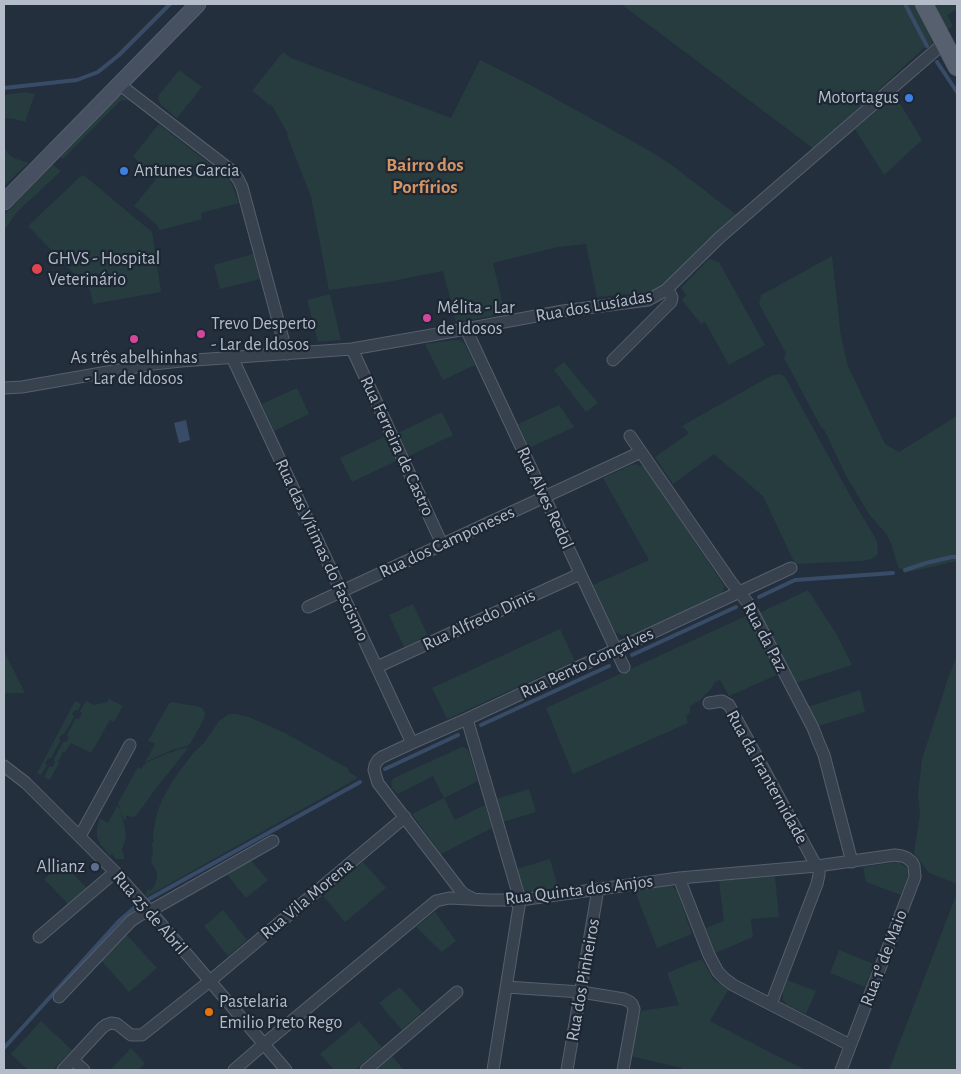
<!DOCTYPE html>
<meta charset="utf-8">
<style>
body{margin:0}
#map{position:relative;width:961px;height:1074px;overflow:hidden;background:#242f3e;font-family:"Alegreya Sans",sans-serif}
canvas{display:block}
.frame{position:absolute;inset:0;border:5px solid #b4bcc9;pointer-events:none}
</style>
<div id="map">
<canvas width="961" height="1074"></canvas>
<div class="frame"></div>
</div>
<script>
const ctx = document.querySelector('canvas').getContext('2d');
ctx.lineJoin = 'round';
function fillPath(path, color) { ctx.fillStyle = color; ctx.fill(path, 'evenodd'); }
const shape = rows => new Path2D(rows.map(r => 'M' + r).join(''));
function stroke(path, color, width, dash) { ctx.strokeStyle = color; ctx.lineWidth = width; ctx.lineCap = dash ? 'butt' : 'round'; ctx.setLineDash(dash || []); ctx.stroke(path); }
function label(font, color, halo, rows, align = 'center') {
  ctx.font = font + ' "Alegreya Sans",sans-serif'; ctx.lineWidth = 4.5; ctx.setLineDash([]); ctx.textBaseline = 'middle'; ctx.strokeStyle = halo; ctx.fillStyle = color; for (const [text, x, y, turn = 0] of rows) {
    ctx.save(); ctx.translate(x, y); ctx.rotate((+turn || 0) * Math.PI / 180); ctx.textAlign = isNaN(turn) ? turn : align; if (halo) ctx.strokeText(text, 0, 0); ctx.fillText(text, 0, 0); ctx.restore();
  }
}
fillPath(shape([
 [621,4,914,4,932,41,932,44,924,48,814,149],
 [933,4,957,4,957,9,947,15,953,26,947,30],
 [283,52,291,58,451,118,480,60,534,87,643,147,669,163,738,216,706,241,681,268,663,286,649,294,633,296,632,294,597,297,586,244,558,247,493,263,505,313,470,320,456,322,443,271,387,282,329,290,311,197,287,135,288,134,271,104,270,105,252,91],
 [179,70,202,87,177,118,161,105,158,99,159,95],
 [24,92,35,94,25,122,15,119,4,118,5,95],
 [895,95,922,140,884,175,855,129],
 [122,96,130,101,126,100,120,101,63,159,60,157,117,98],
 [159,124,230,180,239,203,201,213,202,219,160,230,156,224,134,206,156,179,133,156],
 [4,148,9,155,14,158,28,163,4,186],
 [52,164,61,171,17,212,6,228,4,226,4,217,6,213],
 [82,175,86,177,152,232,161,292,93,304,90,290,28,226],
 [253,254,260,279,220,289,214,265],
 [832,256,841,337,848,366,885,444,899,452,957,416,957,561,904,573,902,569,898,567,891,543,887,535,869,514,846,476,825,431,821,427,784,358,786,353,759,304,761,295],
 [709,259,719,262,765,345,729,365,705,322,701,324,682,300,686,295,681,288],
 [330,294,341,340,318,342,307,300],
 [455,340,459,340,464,343,475,365,443,380,425,344],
 [564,362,598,403,586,412,554,370],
 [778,374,782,375,785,377,852,499,873,534,877,542,878,553,876,556,871,559,862,561,795,564,763,496,714,454,673,484,655,457,689,433,682,426,765,379,773,375],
 [297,388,309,414,274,431,262,404],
 [559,405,574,427,529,448,518,424],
 [442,412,453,435,409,456,398,433],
 [384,437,396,461,352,482,340,458],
 [635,464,642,466,645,468,724,585,724,589,721,594,631,635,624,636,617,633,614,630,593,585,649,560,603,478,629,466],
 [808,590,837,635,852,665,796,683,759,613],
 [413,604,428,636,404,647,389,615],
 [748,615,779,674,729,696,720,680,715,682,710,690,699,701,690,706,690,712,686,717,688,723,573,774,546,708],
 [560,629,575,661,447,719,432,688],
 [4,651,25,693,4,693],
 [957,656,957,884,929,873,914,853,920,814,918,792,922,759,942,698,947,681],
 [860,690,865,712,818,726,808,707],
 [109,699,123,706,114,722,110,720,91,753,71,743,65,752,63,752,58,762,59,763,50,780,44,777,49,767,53,767,55,762,54,759,63,742,66,742,69,738,67,735,76,718,79,719,82,714,80,711,86,701,94,705,107,702],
 [75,701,81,704,78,710,75,710,72,714,74,717,64,734,62,734,59,738,60,741,51,758,48,758,45,763,47,765,41,775,37,773],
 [170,702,197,706,202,708,205,713,204,719,190,744,187,746,172,750,145,762,155,744,148,741],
 [230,714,236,714,249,717,285,733,349,769,348,771,358,778,146,897,145,895,147,890,151,890,155,885,157,877,157,872,151,862,153,854,152,843,154,841,153,836,156,817,161,802,173,780,194,752,204,743,219,721,226,716],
 [189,747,154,791,136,816,131,817,128,816,126,816,126,820,124,820,120,809,125,828,126,837,122,850,124,857,124,859,116,859,112,854,110,856,101,845,97,837,97,828,100,818,108,823,117,806,120,809,118,803,138,767,141,769,144,765,147,762,160,757,168,753,173,752,177,750],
 [462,747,467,749,469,752,478,781,444,798,455,820,485,805,492,828,441,854,412,814,444,798,433,776,398,794,392,788,391,782,393,779,396,777],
 [529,789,536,812,503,822,496,799],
 [249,858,268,880,246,898,225,872],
 [550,859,558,888,528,892,524,891,517,869],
 [363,862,386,888,345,922,323,896],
 [898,862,906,867,909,873,907,879,901,895,866,882,863,867],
 [62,863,87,888,68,904,44,879],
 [775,876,779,917,751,919,753,937,715,953,706,928,724,921,719,881],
 [665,885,672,886,677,891,692,934,657,948,634,889],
 [957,893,957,1070,889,1070,940,937],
 [223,910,247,940,228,956,204,926],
 [435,912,456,941,442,952,416,927],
 [125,933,157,968,129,992,100,959],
 [839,950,874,964,865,987,830,973],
 [702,959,713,979,728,990,710,1021,781,1058,807,1070,681,1070,682,1068,630,1056,641,1011,679,1005,667,973],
 [787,980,816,991,806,1014,787,1005,783,1000,783,991],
 [400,987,422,1012,402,1030,379,1003],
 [41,1021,72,1050,53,1070,28,1070,11,1054],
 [359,1021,382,1047,355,1070,334,1070,320,1054],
 [131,1048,145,1063,139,1070,110,1070],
 [392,1056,404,1070,375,1070]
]), '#263c3f');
fillPath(shape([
 [186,420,190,440,179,443,174,423]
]), '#394c67');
stroke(shape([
 [905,4,927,46],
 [937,62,957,92],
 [4,88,77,80,98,72,119,55,170,4],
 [905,570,926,563,952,557,957,557],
 [759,597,795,580,893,573],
 [632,655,736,607],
 [481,725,609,666],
 [385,769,458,735],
 [149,899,360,782],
 [4,1048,118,922,134,908]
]), '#394c67', 4);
const minor = shape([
 [119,84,232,171,238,179,242,187,287,354],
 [466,329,624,667],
 [352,349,442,544],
 [232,357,412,743],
 [613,360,671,302,672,298,671,295,666,290],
 [4,388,22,387,153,364,181,361,352,349,466,329,563,311,648,300,666,290,719,238,944,43],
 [630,436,731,582,748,603,813,728,818,741,824,755,852,862],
 [308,607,641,452],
 [377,667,580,574],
 [709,703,722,701,729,705,819,871,819,875,817,884,771,1004],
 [467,719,520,900,493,1070],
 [4,766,26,783,115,872,150,911,286,1070],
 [80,836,130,745],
 [679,878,709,955,718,972,725,979,733,985,850,1045],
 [472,898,464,894,460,890,378,783,374,770,375,765,378,760,382,757,412,743,467,719,791,568],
 [39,937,115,872],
 [506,987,581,992,624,999,630,1002,632,1004,634,1009,623,1070],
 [59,997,131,921,140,915,150,911,273,841],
 [73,1060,84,1070],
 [63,1070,102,1028,106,1025,111,1023,117,1024,131,1035,142,1035,147,1031,210,981,405,817],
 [234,1070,264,1044,436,901,449,898,489,900,520,900,679,878,817,866,895,855,902,856,907,858,912,862,914,866,915,877,841,1070],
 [366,1070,457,992],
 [567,1070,598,889]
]);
const secondary = shape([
 [4,202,198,4]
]);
const primary = shape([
 [924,4,957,67]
]);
stroke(minor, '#565f6c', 13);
stroke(secondary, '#565f6c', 17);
stroke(primary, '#414a57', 19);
stroke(minor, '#38414e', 11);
stroke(secondary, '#465061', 15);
stroke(primary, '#56606e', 18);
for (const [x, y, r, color] of [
 [909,98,5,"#3f7fe0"],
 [124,171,5,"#3f7fe0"],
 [37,269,6,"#e0444e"],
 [427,318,5,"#d1479c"],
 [201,334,5,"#d1479c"],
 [134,339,5,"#d1479c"],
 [95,867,5,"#5c6f8a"],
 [209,1012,5,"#e8710a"]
]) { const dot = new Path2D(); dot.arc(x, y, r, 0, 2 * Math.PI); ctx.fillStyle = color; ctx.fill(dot); stroke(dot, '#1d2633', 2); }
label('18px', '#b4bcc9', '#1d2633', [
 ["Motortagus",899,98,"right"],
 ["Antunes Garcia",134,171],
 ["GHVS - Hospital",48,259],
 ["Veterinário",48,280],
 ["Mélita - Lar",437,308],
 ["de Idosos",437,329],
 ["Trevo Desperto",211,324],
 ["- Lar de Idosos",211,345],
 ["As três abelhinhas",134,358,"center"],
 ["- Lar de Idosos",134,379,"center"],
 ["Allianz",85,867,"right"],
 ["Pastelaria",219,1002],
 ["Emilio Preto Rego",219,1023]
], 'left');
label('18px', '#b4bcc9', '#1d2633', [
 ["Rua dos Lusíadas",594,306,-10],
 ["Rua Ferreira de Castro",397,446,65],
 ["Rua Alves Redol",545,498,65],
 ["Rua dos Camponeses",447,542,-25],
 ["Rua das Vítimas do Fascismo",322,550,65],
 ["Rua Alfredo Dinis",479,620,-25],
 ["Rua da Paz",765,637,62],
 ["Rua Bento Gonçalves",587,663,-25],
 ["Rua da Franternidade",767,777,61],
 ["Rua Quinta dos Anjos",579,890,-7],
 ["Rua Vila Morena",307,899,-40],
 ["Rua 25 de Abril",150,913,49],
 ["Rua 1º de Maio",884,958,-69],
 ["Rua dos Pinheiros",583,980,-80]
]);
label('bold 19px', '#d59563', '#1d2633', [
 ["Bairro dos",425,165],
 ["Porfírios",425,187]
]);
</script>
